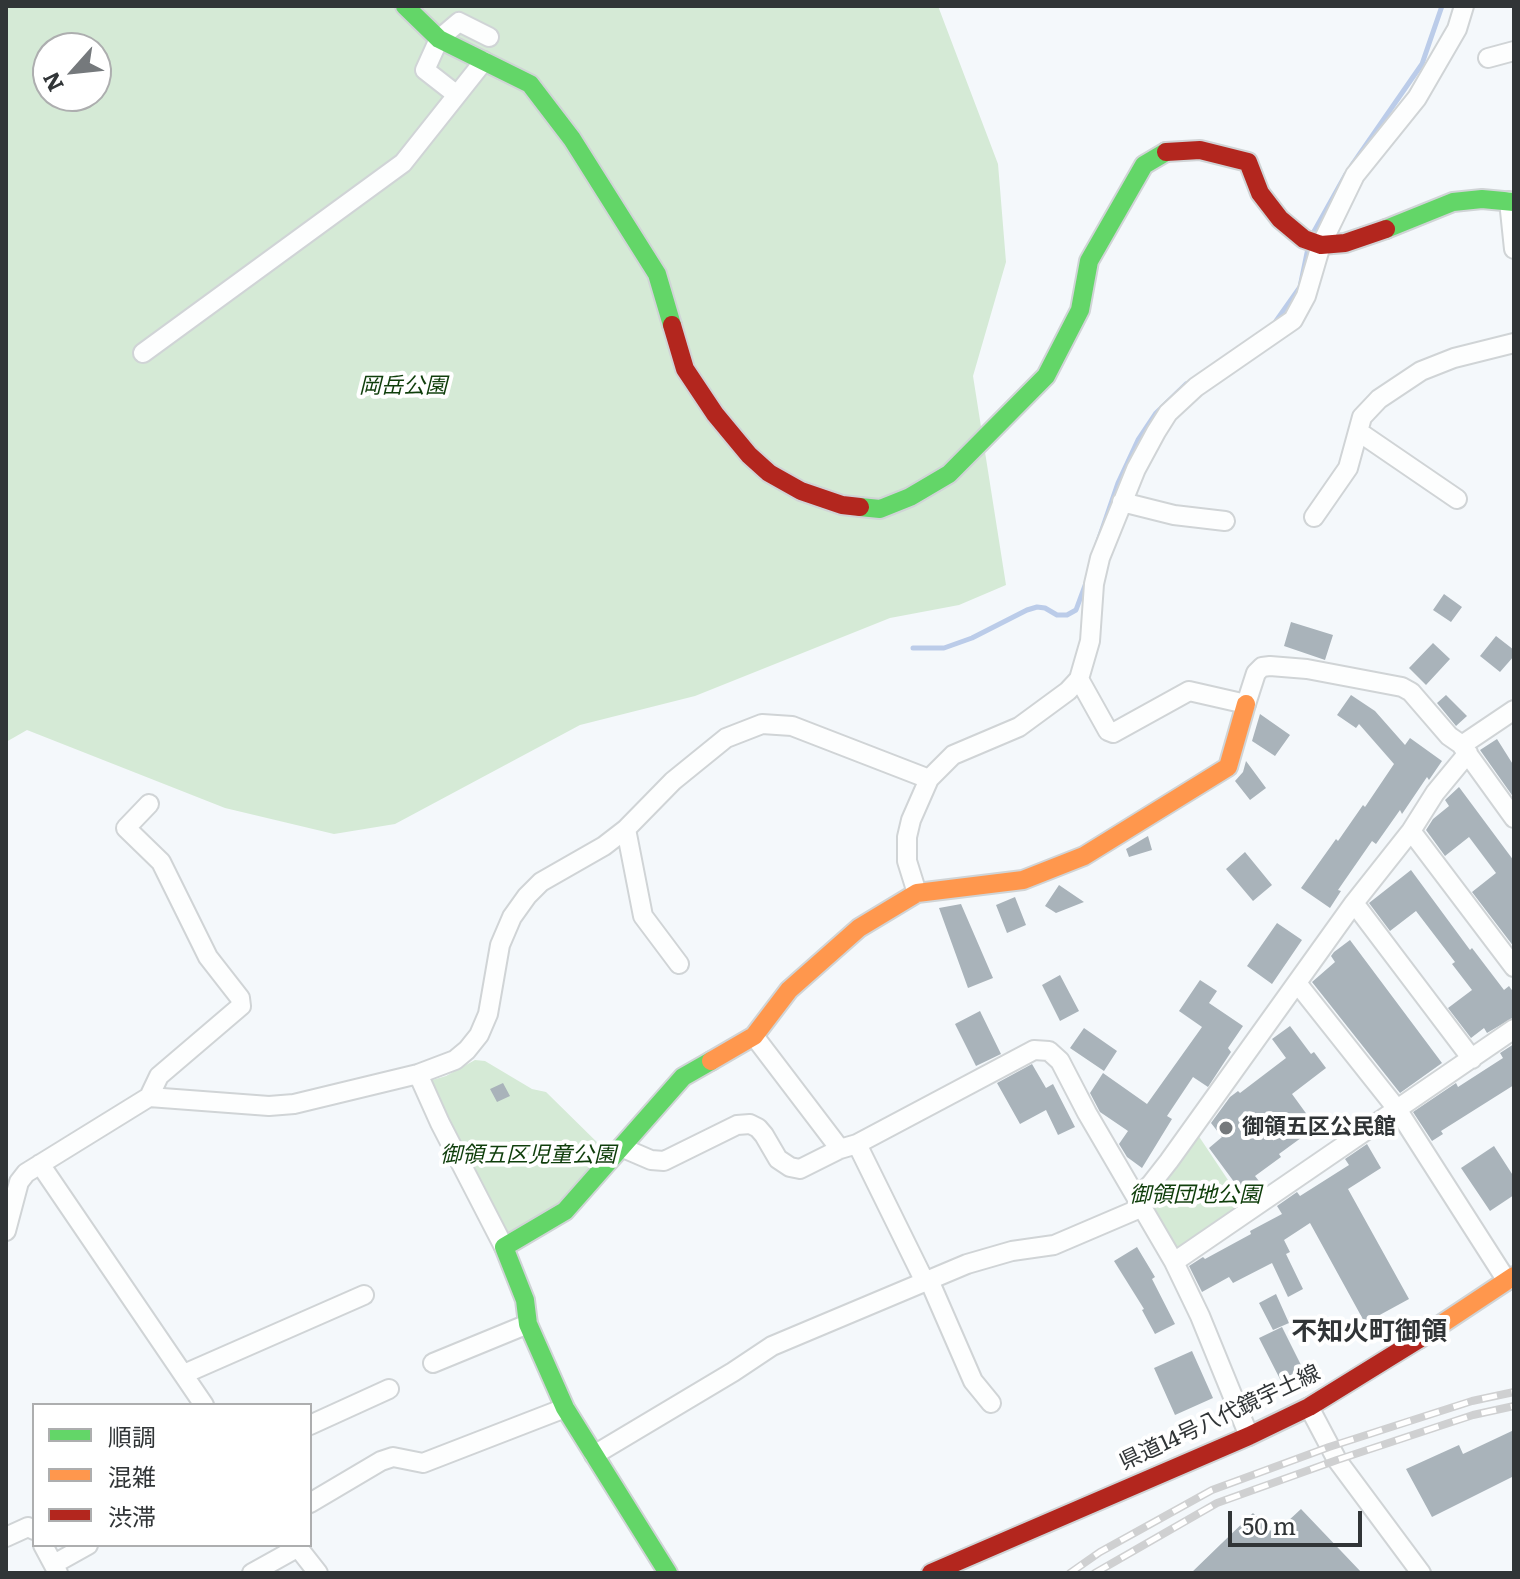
<!DOCTYPE html>
<meta charset="utf-8">
<style>
body{margin:0}
#map{position:relative;width:1520px;height:1579px;overflow:hidden;background:#f4f8fb;font-family:Literata,"Noto Sans JP",serif}
canvas{display:block}
.frame{position:absolute;inset:0;border:8px solid #313537;pointer-events:none}
.legend{position:absolute;left:32px;top:1403px;width:280px;height:144px;box-sizing:border-box;background:#fff;border:2px solid #adaeaf;margin:0;padding:10px 14px;list-style:none;font-size:24px;color:#313537}
.legend li{display:flex;align-items:center;gap:16px;height:40px}
.legend b{width:40px;border:2px solid #adaeaf}
.north{position:absolute;left:32px;top:32px;width:80px;height:80px;box-sizing:border-box;background:#fff;border:2px solid #adaeaf;border-radius:50%;rotate:243deg;font-size:22px;font-weight:700;line-height:32px;text-align:center;color:#313537}
.north::after{content:'';display:block;margin:auto;width:28px;height:36px;background:#75797c;clip-path:polygon(50% 0,100% 100%,50% 72%,0 100%)}
.scale{position:absolute;left:1228px;top:1511px;width:134px;height:36px;box-sizing:border-box;border:4px solid #313537;border-top:0;padding-left:10px;font-size:24px;line-height:28px;white-space:nowrap;color:#313537;-webkit-text-stroke:6px #fff;paint-order:stroke}
</style>
<div id="map">
<canvas width="1520" height="1579"></canvas>
<div class="frame"></div>
<ul class="legend">
<li><b style="height:10px;background:#63d668"></b>順調</li>
<li><b style="height:10px;background:#ff974d"></b>混雑</li>
<li><b style="height:10px;background:#b3261e"></b>渋滞</li>
</ul>
<div class="north">N</div>
<div class="scale">50 m</div>
</div>
<script>
const ctx = document.querySelector('canvas').getContext('2d');
ctx.lineJoin = 'round';
function fillPath(path, color) { ctx.fillStyle = color; ctx.fill(path, 'evenodd'); }
const shape = rows => new Path2D(rows.map(r => 'M' + r).join(''));
function stroke(path, color, width, dash) { ctx.strokeStyle = color; ctx.lineWidth = width; ctx.lineCap = dash ? 'butt' : 'round'; ctx.setLineDash(dash || []); ctx.stroke(path); }
function label(font, color, halo, rows, align = 'center') {
  ctx.font = font + ' Literata,"Noto Sans JP",serif'; ctx.lineWidth = 8; ctx.setLineDash([]); ctx.textBaseline = 'middle'; ctx.strokeStyle = halo; ctx.fillStyle = color; for (const [text, x, y, turn = 0] of rows) {
    ctx.save(); ctx.translate(x, y); ctx.rotate((+turn || 0) * Math.PI / 180); ctx.textAlign = isNaN(turn) ? turn : align; if (halo) ctx.strokeText(text, 0, 0); ctx.fillText(text, 0, 0); ctx.restore();
  }
}
fillPath(shape([
 [6,6,938,6,998,164,1006,262,973,376,1006,585,959,605,890,618,695,696,580,725,395,824,334,834,225,808,27,730,6,742],
 [48,48,96,48,96,96,48,96],
 [475,1060,485,1061,532,1089,546,1092,607,1152,567,1201,507,1238,429,1081,446,1076],
 [1198,1135,1244,1204,1177,1252,1147,1199]
]), '#d5ead6');
stroke(shape([
 [1352,165,1422,64,1442,6],
 [1312,235,1346,174],
 [1276,321,1300,287,1308,248],
 [1097,544,1118,483,1138,440,1156,413,1186,384],
 [913,648,944,648,972,638,1027,610,1037,607,1045,608,1057,615,1067,615,1076,610,1087,580]
]), '#bbcce9', 5);
fillPath(shape([
 [1444,594,1462,607,1451,622,1433,610],
 [1291,622,1333,635,1325,660,1284,646],
 [1496,636,1514,650,1514,656,1500,672,1480,656],
 [1433,643,1450,659,1426,685,1409,668],
 [1351,695,1375,711,1405,745,1410,738,1442,761,1429,780,1427,777,1402,814,1400,810,1376,844,1372,841,1338,890,1341,891,1330,908,1301,888,1336,839,1338,841,1363,805,1365,807,1394,764,1359,724,1356,728,1337,715],
 [1446,695,1467,716,1456,726,1437,703],
 [1260,714,1290,735,1275,756,1252,741],
 [1497,739,1514,766,1514,798,1480,750],
 [1246,761,1266,788,1250,800,1235,781,1243,772],
 [1459,787,1514,861,1514,947,1472,892,1496,873,1469,837,1445,856,1426,830,1433,819,1449,806,1445,800],
 [1148,836,1152,850,1129,857,1126,849],
 [1245,852,1272,885,1253,901,1226,869],
 [1411,870,1470,950,1472,948,1504,990,1509,986,1514,993,1514,1017,1487,1033,1484,1028,1471,1038,1448,1008,1472,990,1452,964,1455,962,1416,911,1390,931,1369,903],
 [1059,885,1084,902,1056,913,1045,906],
 [1015,897,1026,925,1007,933,996,905],
 [961,904,993,978,968,988,939,908],
 [1277,923,1302,940,1272,984,1247,966],
 [1350,940,1442,1063,1400,1093,1312,982,1335,962,1331,956,1334,952],
 [1060,975,1079,1011,1060,1021,1042,985],
 [1200,980,1217,991,1209,1003,1243,1026,1228,1048,1231,1052,1208,1087,1193,1077,1167,1116,1172,1119,1142,1168,1127,1157,1119,1144,1128,1131,1100,1112,1090,1093,1103,1073,1147,1104,1202,1027,1179,1011],
 [980,1011,1001,1054,976,1066,955,1024],
 [1290,1026,1311,1054,1314,1052,1326,1068,1292,1094,1316,1127,1279,1154,1281,1157,1255,1176,1259,1181,1243,1194,1209,1148,1222,1137,1211,1123,1230,1097,1238,1091,1240,1093,1286,1058,1272,1039],
 [1084,1028,1117,1051,1104,1071,1070,1048],
 [1514,1044,1514,1085,1441,1131,1443,1134,1432,1141,1413,1112,1456,1083,1458,1087,1503,1058,1500,1053],
 [1032,1064,1046,1088,1053,1084,1075,1127,1058,1135,1046,1110,1020,1124,997,1083],
 [503,1083,510,1096,497,1102,490,1089],
 [1367,1144,1381,1168,1348,1189,1409,1299,1365,1323,1310,1223,1284,1240,1290,1252,1286,1254,1303,1289,1288,1297,1272,1263,1233,1283,1229,1277,1202,1292,1189,1266,1203,1257,1205,1259,1251,1234,1250,1231,1282,1214,1277,1206,1297,1192,1300,1196,1349,1165,1345,1159],
 [1494,1146,1514,1177,1514,1195,1490,1211,1461,1168],
 [1137,1247,1155,1277,1152,1279,1175,1324,1155,1334,1142,1310,1144,1309,1114,1261],
 [1276,1294,1289,1323,1273,1330,1259,1303],
 [1282,1327,1303,1369,1281,1381,1259,1338],
 [1192,1351,1213,1398,1175,1415,1154,1368],
 [1514,1430,1514,1476,1432,1517,1406,1469,1459,1445,1463,1454],
 [1301,1509,1362,1573,1191,1573,1253,1513,1274,1534]
]), '#a9b3ba');
const street = shape([
 [1488,58,1514,51],
 [457,95,425,70,439,39,459,22,489,37],
 [1509,201,1514,249],
 [143,353,403,163,484,61],
 [1359,432,1457,499],
 [1122,502,1174,515,1225,521],
 [1314,517,1348,468,1362,417,1379,399,1421,371,1454,358,1514,343],
 [1079,679,1108,731,1113,733,1189,691,1246,704,1256,673,1262,667,1270,666,1307,669,1402,687,1411,692,1449,736,1462,745,1514,710],
 [1462,746,1514,818],
 [626,829,643,916,679,964],
 [1411,831,1514,967],
 [917,893,907,861,907,837,911,820,929,779,953,755,1019,727,1068,691,1079,679,1090,641,1094,584,1100,558,1136,469,1156,432,1168,413,1196,387,1293,320,1306,296,1321,245,1355,175,1417,98,1457,29,1464,6],
 [1354,903,1472,1059],
 [1297,983,1397,1109,1507,1281],
 [754,1036,840,1149],
 [418,1074,440,1123,504,1247],
 [149,1097,269,1106,294,1104,418,1074,455,1060,467,1050,479,1035,488,1014,500,945,512,917,527,896,541,882,604,846,626,829,673,781,726,738,762,724,792,726,929,779],
 [857,1144,925,1282],
 [623,1148,651,1160,664,1161,737,1125,750,1124,758,1128,764,1135,778,1159,790,1167,800,1169,840,1149,857,1144,1034,1050,1049,1051,1060,1061,1087,1113,1174,1262,1200,1316,1249,1436],
 [40,1164,204,1405],
 [1137,1197,1151,1184,1169,1161,1354,903,1411,831,1435,793,1468,753],
 [6,1231,19,1182,26,1173,149,1097,159,1076,241,1006,240,998,208,957,161,862,126,828,149,804],
 [1174,1262,1514,1029],
 [929,1280,973,1381,991,1403],
 [433,1363,528,1324],
 [184,1374,364,1295],
 [1309,1407,1337,1460,1421,1573],
 [310,1425,389,1389],
 [594,1455,733,1372,772,1346,967,1264,1012,1251,1054,1245,1143,1207],
 [310,1503,381,1461,393,1457,423,1463,565,1408],
 [6,1537,28,1527,34,1530],
 [43,1545,58,1573],
 [296,1545,318,1573],
 [54,1564,88,1545],
 [252,1573,297,1548]
]);
const fast = shape([
 [405,6,439,39,530,84,572,139,657,274,672,325],
 [1386,229,1453,202,1482,199,1514,202],
 [860,507,880,509,910,497,949,474,1046,376,1080,310,1089,261,1144,165,1166,152],
 [668,1573,565,1408,528,1324,525,1300,504,1247,565,1211,683,1077,711,1061]
]);
const slow = shape([
 [711,1061,754,1036,789,990,859,928,917,893,1023,880,1084,856,1228,767,1246,704],
 [1419,1339,1514,1276]
]);
const jam = shape([
 [1166,152,1200,150,1248,162,1260,193,1280,219,1304,239,1321,245,1345,243,1386,229],
 [672,325,685,369,715,414,749,455,769,473,801,491,842,505,860,507],
 [931,1573,1249,1436,1309,1407,1419,1339]
]);
stroke(street, '#d0d4d6', 22);
stroke(fast, '#d0d4d6', 22);
stroke(slow, '#d0d4d6', 22);
stroke(jam, '#d0d4d6', 22);
stroke(street, '#fdfefe', 18);
stroke(fast, '#63d668', 18);
stroke(slow, '#ff974d', 18);
stroke(jam, '#b3261e', 18);
const rail = shape([
 [1070,1573,1100,1552,1212,1490,1329,1447,1472,1401,1514,1392],
 [1095,1573,1217,1503,1337,1460,1473,1415,1514,1406]
]);
stroke(rail, '#cfd0d1', 8);
stroke(rail, '#fff', 5, [15]);
for (const [x, y, r, color] of [
 [1226,1128,8,"#75797c"]
]) { const dot = new Path2D(); dot.arc(x, y, r, 0, 2 * Math.PI); ctx.fillStyle = color; ctx.fill(dot); stroke(dot, '#fff', 3); }
label('italic 22px', '#0f3e0b', '#fff', [
 ["岡岳公園",403,387],
 ["御領五区児童公園",528,1156],
 ["御領団地公園",1195,1196]
]);
label('bold 22px', '#313537', '#fff', [
 ["御領五区公民館",1242,1128]
], 'left');
label('22px', '#313537', '#fff', [
 ["県道14号八代鏡宇土線",1220,1418,-25]
]);
label('bold 26px', '#313537', '#fff', [
 ["不知火町御領",1369,1332]
]);
</script>
